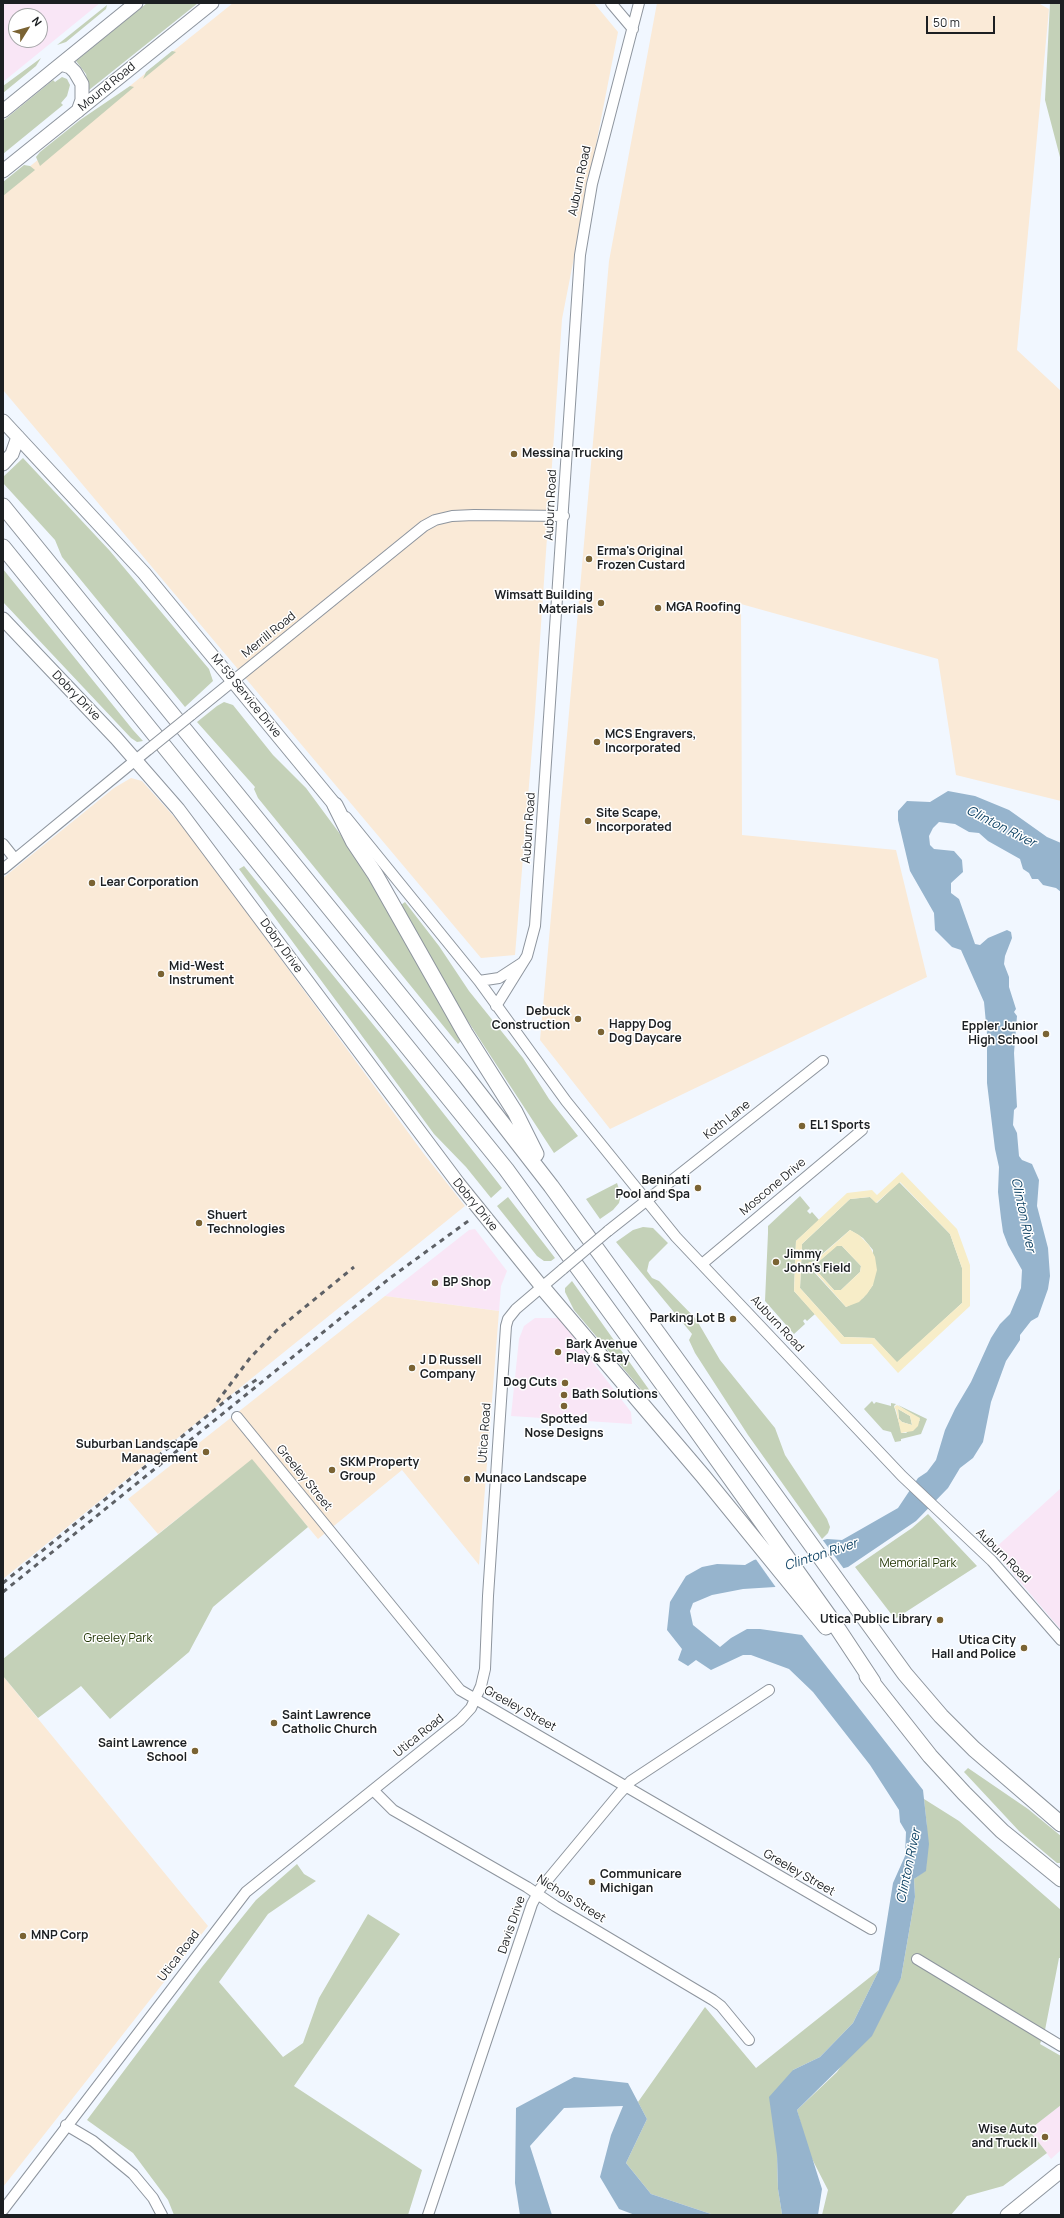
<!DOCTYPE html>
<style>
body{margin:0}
#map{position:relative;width:1064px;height:2218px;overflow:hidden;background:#f1f7ff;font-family:Manrope,sans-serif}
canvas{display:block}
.frame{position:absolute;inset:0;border:4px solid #1c1f22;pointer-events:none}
.north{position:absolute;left:8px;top:8px;width:40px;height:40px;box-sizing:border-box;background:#fff;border:1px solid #a4a5a7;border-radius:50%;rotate:53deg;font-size:11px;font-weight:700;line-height:16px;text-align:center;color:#1c1f22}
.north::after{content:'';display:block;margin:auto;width:14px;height:18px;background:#7a6333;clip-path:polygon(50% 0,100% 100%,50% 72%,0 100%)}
.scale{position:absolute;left:926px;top:16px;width:69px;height:18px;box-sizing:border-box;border:2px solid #1c1f22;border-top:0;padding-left:5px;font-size:12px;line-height:14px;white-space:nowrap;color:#1c1f22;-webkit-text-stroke:3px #fff;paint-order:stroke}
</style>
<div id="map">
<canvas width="1064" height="2218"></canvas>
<div class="frame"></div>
<div class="north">N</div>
<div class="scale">50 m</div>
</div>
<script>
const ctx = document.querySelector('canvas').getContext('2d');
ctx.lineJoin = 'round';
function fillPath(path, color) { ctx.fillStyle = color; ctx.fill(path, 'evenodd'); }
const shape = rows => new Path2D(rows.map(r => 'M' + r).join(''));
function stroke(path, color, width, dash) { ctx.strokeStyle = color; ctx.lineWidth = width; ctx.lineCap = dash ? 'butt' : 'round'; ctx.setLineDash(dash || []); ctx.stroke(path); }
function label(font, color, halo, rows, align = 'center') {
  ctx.font = font + ' Manrope,sans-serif'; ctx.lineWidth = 3; ctx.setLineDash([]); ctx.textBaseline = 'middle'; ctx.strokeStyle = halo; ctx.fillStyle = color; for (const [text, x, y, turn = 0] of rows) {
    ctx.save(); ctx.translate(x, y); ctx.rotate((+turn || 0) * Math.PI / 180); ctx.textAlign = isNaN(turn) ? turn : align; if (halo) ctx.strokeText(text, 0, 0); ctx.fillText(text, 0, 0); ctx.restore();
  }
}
fillPath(shape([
 [3,3,100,3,3,82],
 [16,16,40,16,40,40,16,40],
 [475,1229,507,1271,501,1286,499,1311,385,1296,469,1230],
 [535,1318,559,1318,631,1412,632,1424,511,1416,519,1339,524,1326],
 [1061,1488,1061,1630,993,1550],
 [1061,2105,1061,2150,1051,2159,1029,2130]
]), '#f9e6f6');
fillPath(shape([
 [233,3,594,3,618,32,562,319,535,712,515,955,481,958,3,390,3,188],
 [657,3,1038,3,1049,9,1017,350,1061,391,1061,801,956,775,938,659,741,604,742,835,896,850,927,977,610,1129,540,1040,609,261],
 [131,778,142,781,186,830,424,1154,465,1206,3,1579,3,878,114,788],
 [385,1296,499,1311,479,1565,402,1470,318,1539,252,1460,158,1534,128,1499],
 [3,1676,208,1926,3,2187]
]), '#faead7');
fillPath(shape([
 [147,3,198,3,89,90,86,74,76,61],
 [1050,3,1061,3,1061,161,1045,100],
 [107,5,106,9,66,42,57,45],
 [172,51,176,52,143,79,146,72],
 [41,58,36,66,3,93,3,86],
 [62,77,67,79,70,85,67,96,61,103,63,105,3,154,3,121,53,80,55,82],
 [130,86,134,87,40,166,36,157,40,152,80,120],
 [24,165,30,166,35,170,3,196,3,182],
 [23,458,110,551,209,669,213,681,185,707,62,557,55,540,3,483,3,477],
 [3,569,133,730,143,741,137,742,131,738,3,602],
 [224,702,233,705,273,755,306,788,340,834,373,886,462,1040,458,1044,258,798,254,789,255,787,197,722,217,706],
 [244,866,389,1044,502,1188,491,1198,466,1167,434,1134,415,1108,239,869],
 [405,902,439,946,469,991,523,1058,549,1099,578,1136,554,1153,460,1009,401,905],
 [899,1182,950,1234,962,1268,962,1303,897,1363,874,1338,844,1337,800,1288,802,1244,850,1199,870,1197,877,1203],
 [850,1230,863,1238,873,1250,873,1285,863,1298,846,1307,814,1272,809,1272,813,1262],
 [617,1183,621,1195,619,1203,613,1210,600,1219,586,1199],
 [800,1196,810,1208,807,1211,810,1214,812,1212,819,1220,796,1241,794,1291,815,1314,807,1321,805,1319,803,1321,805,1324,794,1334,765,1301,768,1233,768,1226],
 [508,1197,555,1258,551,1261,544,1261,537,1256,497,1206],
 [643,1227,653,1228,668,1243,649,1262,647,1271,652,1278,659,1281,696,1319,720,1360,775,1428,785,1455,827,1519,830,1527,828,1533,822,1539,748,1435,695,1353,689,1340,692,1334,616,1242,633,1230],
 [836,1246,842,1246,861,1266,860,1272,841,1290,834,1290,816,1270,816,1264],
 [572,1281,650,1391,654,1396,649,1399,574,1310,565,1292,565,1288],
 [872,1401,874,1404,876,1402,891,1406,891,1403,896,1404,894,1406,902,1433,906,1433,920,1420,898,1405,927,1419,921,1434,901,1439,901,1441,895,1442,891,1432,883,1430,864,1409],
 [898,1409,910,1416,912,1425,902,1422,899,1419],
 [252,1459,308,1527,213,1607,189,1652,110,1719,81,1686,38,1718,3,1676,3,1659],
 [928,1514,977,1566,895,1619,855,1567,912,1528],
 [968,1768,1028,1809,1061,1836,1061,1863,1057,1863,1019,1831,964,1772],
 [924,1799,959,1821,1061,1910,1061,1958,1059,1958,1045,2030,1040,2044,1061,2056,1061,2105,1029,2130,1047,2153,1003,2186,967,2196,951,2215,822,2215,828,2190,809,2153,797,2110,837,2072,901,1978,915,1897,914,1879,926,1870,927,1827],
 [297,1864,304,1874,316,1881,268,1914,219,1982,283,2057,303,2043,319,1998,368,1914,400,1934,294,2086,422,2170,408,2215,174,2215,168,2200,133,2153,87,2120,202,1967,256,1900],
 [879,1970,853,2023,820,2057,793,2070,777,2155,778,2189,782,2214,714,2215,651,2194,626,2163,647,2119,638,2102,705,2007,756,2068]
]), '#c4d1b8');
fillPath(shape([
 [902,1172,957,1229,970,1265,970,1306,898,1373,872,1344,841,1344,794,1291,796,1241,847,1193,872,1190,877,1195],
 [900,1182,950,1234,962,1268,962,1303,897,1362,874,1338,844,1337,800,1288,802,1244,850,1199,870,1197,876,1203],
 [850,1230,859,1235,869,1245,875,1257,877,1270,873,1285,867,1294,859,1302,846,1307,815,1272,808,1271,806,1266,809,1262,814,1262],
 [837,1246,842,1246,861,1266,860,1272,841,1290,834,1290,816,1270,816,1264],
 [897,1405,920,1418,918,1426,913,1431,901,1433,896,1410,894,1407],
 [898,1409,910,1416,912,1425,902,1422,899,1419]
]), '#f7edc8');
fillPath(shape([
 [948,791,975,796,1009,810,1047,837,1061,843,1061,892,1056,888,1043,885,1038,879,1032,879,1029,873,1023,869,1020,859,988,841,979,833,969,832,955,824,939,822,933,828,929,836,930,845,934,849,954,851,962,860,963,872,951,883,951,893,959,899,975,944,980,945,988,938,1007,930,1011,932,1012,938,1005,956,1004,964,1009,977,1009,987,1016,1009,1014,1012,1017,1016,1014,1053,1017,1107,1014,1110,1013,1125,1017,1133,1019,1156,1022,1160,1032,1164,1039,1180,1037,1206,1048,1248,1050,1276,1048,1289,1038,1317,1031,1321,1020,1335,1020,1340,1006,1361,991,1402,983,1442,973,1458,960,1468,948,1488,916,1521,848,1567,775,1587,743,1589,712,1595,693,1603,690,1611,693,1625,720,1647,731,1638,747,1629,760,1629,802,1635,923,1790,929,1844,926,1871,914,1879,915,1897,901,1978,872,2036,797,2110,822,2189,818,2215,780,2215,782,2214,778,2189,777,2155,769,2097,793,2070,820,2057,853,2023,879,1970,893,1883,905,1856,906,1832,900,1822,899,1810,870,1765,813,1692,789,1669,751,1655,743,1655,711,1670,696,1660,688,1666,678,1660,682,1649,667,1630,670,1602,686,1576,702,1567,717,1564,745,1565,754,1560,827,1539,842,1540,898,1508,918,1478,927,1472,936,1460,945,1430,955,1409,971,1382,991,1338,1000,1324,1010,1314,1021,1288,1022,1270,1008,1245,1003,1232,1001,1218,998,1192,999,1167,995,1149,987,1083,987,1034,984,1002,961,950,952,947,935,930,934,913,910,871,898,820,898,811,907,801,930,802],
 [574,2077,628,2083,647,2119,626,2163,651,2194,714,2215,635,2215,619,2209,600,2177,611,2135,623,2106,564,2108,530,2146,552,2215,520,2215,515,2183,516,2108]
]), '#96b4cd');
fillPath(shape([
 [822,1539,844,1569,777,1589,755,1558]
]), '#f1f7ff');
const minor = shape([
 [611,3,633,29],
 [191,715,424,526,435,520,452,516,474,515,564,516],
 [346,817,479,981,566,1101,676,1237,902,1476,992,1561,1061,1640],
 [3,844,15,859],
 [3,869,149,749],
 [479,981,499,978,522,963],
 [496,1006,527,956,535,926,580,255,592,184,639,3],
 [608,1231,823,1061],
 [702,1264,862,1130],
 [237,1417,460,1690,871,1929],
 [373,1790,393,1810,527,1887,555,1906,713,2000,721,2006,749,2040],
 [917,1959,1061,2046],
 [66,2125,93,2141,133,2174,153,2198,162,2215],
 [3,2210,246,1892,460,1720,471,1708,481,1686,485,1669,488,1596,506,1326,508,1319,516,1309,563,1269],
 [428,2215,532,1904,540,1889,619,1794,631,1781,769,1690]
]);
const major = shape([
 [61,64,70,67,75,72,82,84,82,100,78,111],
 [3,111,136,3],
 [3,171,212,3],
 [3,421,144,573,335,805],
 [3,464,12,454,18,437],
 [3,619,116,738,178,809,458,1183,542,1287],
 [1007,2215,1061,2171]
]);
const highway = shape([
 [3,506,465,1075,551,1186,905,1674,941,1716,974,1749,1061,1824],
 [3,547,506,1169,696,1430,836,1626,873,1682],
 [335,805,353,841,375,874,465,1033,515,1112,536,1154],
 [542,1287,703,1476,826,1627],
 [867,1676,930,1756,964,1793,1002,1831,1061,1879]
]);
stroke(minor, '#8e959e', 12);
stroke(major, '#8e959e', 15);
stroke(highway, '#8e959e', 17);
stroke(minor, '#fff', 10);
stroke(major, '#fff', 13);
stroke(highway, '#fff', 15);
stroke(shape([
 [217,1402,250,1358,277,1330,354,1267],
 [3,1583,229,1398,259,1378],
 [3,1592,390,1278,471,1219]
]), '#5e6166', 3, [5, 5]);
const minorBridge = shape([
 [149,749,191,715],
 [563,1269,608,1231]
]);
stroke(minorBridge, '#8e959e', 12, []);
stroke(minorBridge, '#fff', 10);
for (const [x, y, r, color] of [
 [514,454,4,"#7a6333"],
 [589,559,4,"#7a6333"],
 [601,603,4,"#7a6333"],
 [658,608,4,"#7a6333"],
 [597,742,4,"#7a6333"],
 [588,821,4,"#7a6333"],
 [92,883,4,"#7a6333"],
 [161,974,4,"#7a6333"],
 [578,1019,4,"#7a6333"],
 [601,1032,4,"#7a6333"],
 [1046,1034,4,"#7a6333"],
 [802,1126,4,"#7a6333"],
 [698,1188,4,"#7a6333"],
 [199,1223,4,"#7a6333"],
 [776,1262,4,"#7a6333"],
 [435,1283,4,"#7a6333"],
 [733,1319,4,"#7a6333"],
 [558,1352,4,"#7a6333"],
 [412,1368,4,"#7a6333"],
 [565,1383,4,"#7a6333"],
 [564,1395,4,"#7a6333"],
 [564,1406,4,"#7a6333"],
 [206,1452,4,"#7a6333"],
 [332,1470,4,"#7a6333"],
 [467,1479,4,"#7a6333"],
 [940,1620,4,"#7a6333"],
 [1024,1648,4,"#7a6333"],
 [274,1723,4,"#7a6333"],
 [195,1751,4,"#7a6333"],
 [592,1882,4,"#7a6333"],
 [23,1936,4,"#7a6333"],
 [1045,2137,4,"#7a6333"]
]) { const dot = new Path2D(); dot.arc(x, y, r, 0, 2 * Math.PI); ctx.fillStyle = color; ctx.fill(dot); stroke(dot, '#fff', 1.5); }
label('12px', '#1c1f22', '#fff', [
 ["Mound Road",107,87,-39],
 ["Auburn Road",580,181,-78],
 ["Auburn Road",551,505,-87],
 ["Merrill Road",269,635,-39],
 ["Dobry Drive",76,696,46],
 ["M-59 Service Drive",246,696,51],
 ["Auburn Road",529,828,-86],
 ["Dobry Drive",281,946,54],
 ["Koth Lane",727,1120,-38],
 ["Moscone Drive",773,1187,-40],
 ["Dobry Drive",475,1205,51],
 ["Auburn Road",777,1324,47],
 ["Utica Road",485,1433,-86],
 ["Greeley Street",304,1478,51],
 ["Auburn Road",1003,1556,45],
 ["Greeley Street",520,1709,29],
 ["Utica Road",419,1736,-39],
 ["Greeley Street",799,1873,30],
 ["Nichols Street",571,1899,32],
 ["Davis Drive",512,1925,-71],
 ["Utica Road",179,1956,-53]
]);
label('bold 12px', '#1c1f22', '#fff', [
 ["Messina Trucking",522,454],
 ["Erma's Original",597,552],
 ["Frozen Custard",597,566],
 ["Wimsatt Building",593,596,"right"],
 ["Materials",593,610,"right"],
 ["MGA Roofing",666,608],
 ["MCS Engravers,",605,735],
 ["Incorporated",605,749],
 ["Site Scape,",596,814],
 ["Incorporated",596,828],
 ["Lear Corporation",100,883],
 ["Mid-West",169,967],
 ["Instrument",169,981],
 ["Debuck",570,1012,"right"],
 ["Construction",570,1026,"right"],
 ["Happy Dog",609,1025],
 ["Dog Daycare",609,1039],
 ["Eppler Junior",1038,1027,"right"],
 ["High School",1038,1041,"right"],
 ["EL1 Sports",810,1126],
 ["Beninati",690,1181,"right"],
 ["Pool and Spa",690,1195,"right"],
 ["Shuert",207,1216],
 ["Technologies",207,1230],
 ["Jimmy",784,1255],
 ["John's Field",784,1269],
 ["BP Shop",443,1283],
 ["Parking Lot B",725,1319,"right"],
 ["Bark Avenue",566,1345],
 ["Play & Stay",566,1359],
 ["J D Russell",420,1361],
 ["Company",420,1375],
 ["Dog Cuts",557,1383,"right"],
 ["Bath Solutions",572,1395],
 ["Spotted",564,1420,"center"],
 ["Nose Designs",564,1434,"center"],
 ["Suburban Landscape",198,1445,"right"],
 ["Management",198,1459,"right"],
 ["SKM Property",340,1463],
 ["Group",340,1477],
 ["Munaco Landscape",475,1479],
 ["Utica Public Library",932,1620,"right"],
 ["Utica City",1016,1641,"right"],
 ["Hall and Police",1016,1655,"right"],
 ["Saint Lawrence",282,1716],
 ["Catholic Church",282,1730],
 ["Saint Lawrence",187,1744,"right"],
 ["School",187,1758,"right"],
 ["Communicare",600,1875],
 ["Michigan",600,1889],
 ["MNP Corp",31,1936],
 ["Wise Auto",1037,2130,"right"],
 ["and Truck II",1037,2144,"right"]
], 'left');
label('12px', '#1f3300', '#fff', [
 ["Memorial Park",918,1564],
 ["Greeley Park",118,1639]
]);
label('italic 13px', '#104466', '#fff', [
 ["Clinton River",1001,827,27],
 ["Clinton River",1023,1215,78],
 ["Clinton River",821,1555,-18],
 ["Clinton River",909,1866,-78]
]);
</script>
